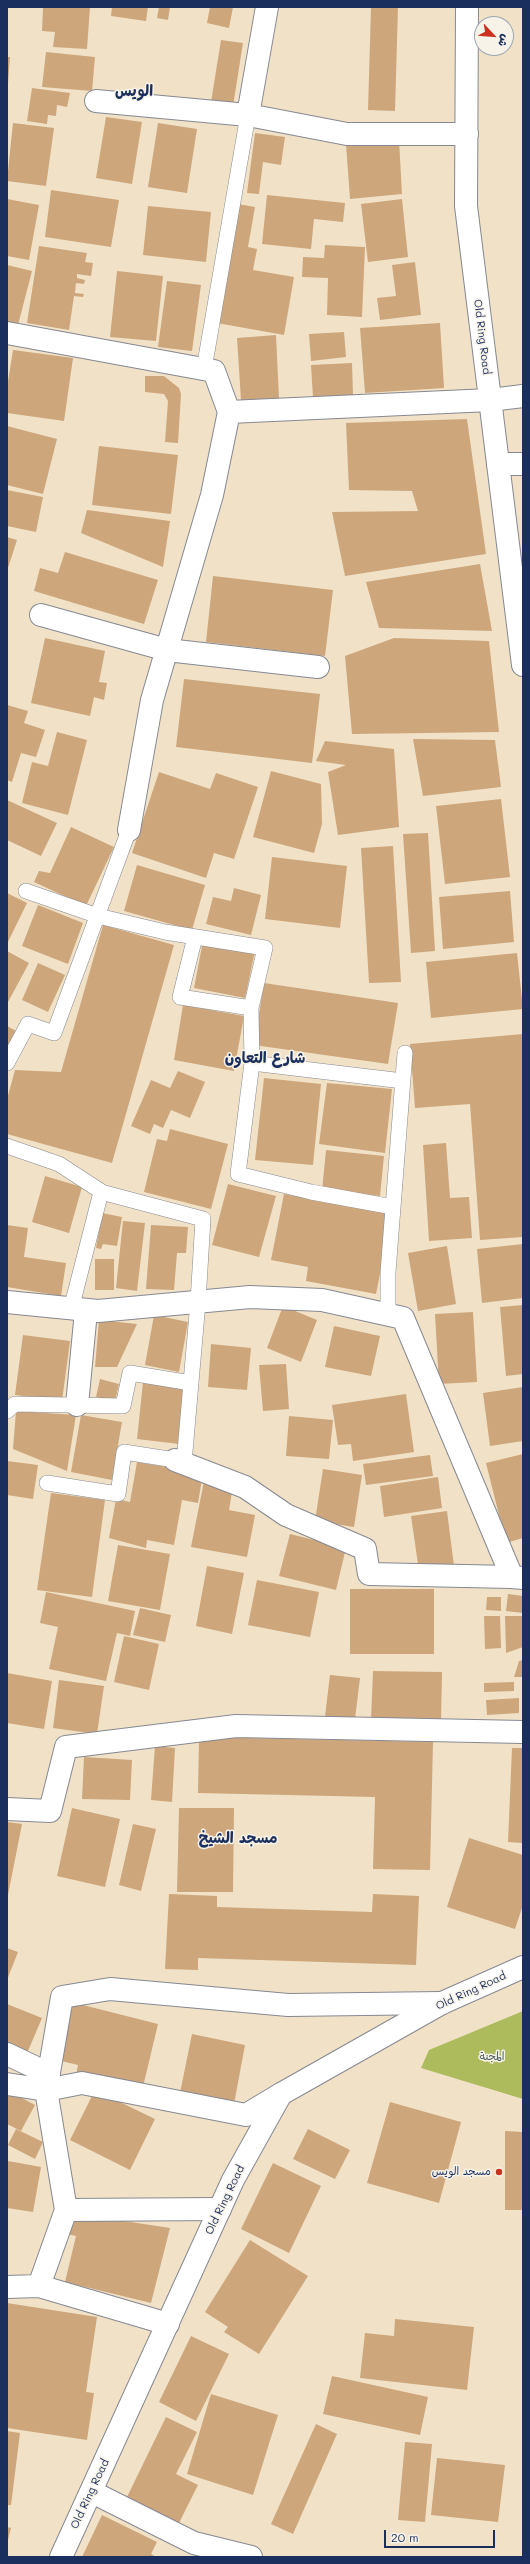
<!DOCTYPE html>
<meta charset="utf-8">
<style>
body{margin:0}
#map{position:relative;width:530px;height:2564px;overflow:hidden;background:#f1e2c7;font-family:Mali,"Playpen Sans Arabic",sans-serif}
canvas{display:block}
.frame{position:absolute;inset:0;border:8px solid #1b2f5e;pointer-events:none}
.north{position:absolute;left:474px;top:16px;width:40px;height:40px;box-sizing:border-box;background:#f7f3e8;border:1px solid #9fa5b1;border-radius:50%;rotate:116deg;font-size:11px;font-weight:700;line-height:16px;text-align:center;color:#1b2f5e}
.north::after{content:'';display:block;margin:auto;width:14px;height:18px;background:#c8321e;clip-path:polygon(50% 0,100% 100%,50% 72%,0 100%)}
.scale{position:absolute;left:384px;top:2530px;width:111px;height:18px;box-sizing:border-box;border:2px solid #1b2f5e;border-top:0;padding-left:5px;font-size:12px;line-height:14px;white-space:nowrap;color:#1b2f5e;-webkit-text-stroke:3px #f7f3e8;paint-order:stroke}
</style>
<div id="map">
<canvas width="530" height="2564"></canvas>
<div class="frame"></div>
<div class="north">ش</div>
<div class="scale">20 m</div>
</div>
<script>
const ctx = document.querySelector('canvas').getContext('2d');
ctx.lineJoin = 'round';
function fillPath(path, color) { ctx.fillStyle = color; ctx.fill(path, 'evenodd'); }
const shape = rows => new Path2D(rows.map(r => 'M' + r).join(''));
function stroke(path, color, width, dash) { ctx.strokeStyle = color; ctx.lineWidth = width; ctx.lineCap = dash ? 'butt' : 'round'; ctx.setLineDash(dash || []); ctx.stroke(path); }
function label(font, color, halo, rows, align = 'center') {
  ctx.font = font + ' Mali,"Playpen Sans Arabic",sans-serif'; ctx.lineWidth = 3; ctx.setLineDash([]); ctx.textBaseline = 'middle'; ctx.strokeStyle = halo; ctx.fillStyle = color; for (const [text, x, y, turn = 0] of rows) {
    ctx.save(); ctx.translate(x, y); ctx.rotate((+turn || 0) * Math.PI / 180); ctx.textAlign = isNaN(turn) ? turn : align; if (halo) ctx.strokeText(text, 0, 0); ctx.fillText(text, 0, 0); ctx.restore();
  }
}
fillPath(shape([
 [523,2011,523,2099,421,2068,429,2050]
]), '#aebb5d');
fillPath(shape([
 [43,7,90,7,87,49,53,47,55,32,42,31],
 [112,7,148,7,146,21,111,16],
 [159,7,170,7,168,20,157,18],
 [210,7,233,7,229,28,207,23],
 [371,7,398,7,395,111,368,110],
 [221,40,243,43,233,106,211,102],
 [46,52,95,57,92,91,42,87],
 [7,57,10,57,8,84,7,84],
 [32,88,70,93,67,107,57,105,56,116,48,115,47,124,27,121],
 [106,117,142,122,132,184,96,178],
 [13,123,54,128,46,186,7,181],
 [158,123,197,129,187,193,148,187],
 [255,133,285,137,281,165,263,162,259,194,247,193],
 [399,140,402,194,350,199,346,144],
 [51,190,119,200,111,247,45,237],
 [267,195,345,203,343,222,314,219,311,249,262,244],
 [7,199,39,205,29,260,7,256],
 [402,199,408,257,368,262,361,204],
 [238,204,255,207,248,247,257,249,253,270,294,277,284,335,217,323],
 [148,206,211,212,206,262,143,255],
 [325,245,365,247,362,317,327,315,328,278,302,277,303,257,324,258],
 [39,246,87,253,85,262,93,263,91,276,77,274,77,278,85,280,84,284,76,283,75,293,84,294,83,297,74,296,69,330,27,323],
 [415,262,421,315,380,320,377,298,396,296,392,265],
 [7,265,32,271,18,325,7,322],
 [117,271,163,276,156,341,110,337],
 [167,281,201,285,192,351,158,347],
 [440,323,444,388,365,393,360,328],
 [344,332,346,357,311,361,309,334],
 [276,335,279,398,241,400,237,338],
 [13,350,73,358,64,421,7,413,7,388],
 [352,363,353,395,313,398,311,365],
 [145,376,164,376,179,388,181,394,178,443,165,442,168,401,164,394,145,392],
 [467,419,486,554,345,576,332,512,418,511,412,491,349,490,346,423],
 [7,426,57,439,43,494,7,485],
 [99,446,178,455,171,514,92,505],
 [7,490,43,497,36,532,7,526],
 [87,510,170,521,163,567,81,533],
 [7,537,17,540,7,571],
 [65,552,158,580,144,624,34,591,40,568,58,573],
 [480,564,492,631,379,628,366,582],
 [213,576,333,590,325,656,206,642],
 [45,638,105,651,99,682,107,683,104,700,94,697,90,716,31,703],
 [394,638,489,641,499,732,352,734,345,656],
 [184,679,320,694,312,763,176,747],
 [7,705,28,711,24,723,45,730,36,757,21,753,12,782,7,780],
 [57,732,87,740,68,815,22,803,32,762,48,766],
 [413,739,495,740,501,787,423,796],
 [325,741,394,749,399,827,338,835,328,772,346,765,316,761],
 [271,771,321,784,322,824,314,853,253,837],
 [159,772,210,789,216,773,258,787,234,859,214,853,206,878,132,853],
 [501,799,510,877,445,884,436,806],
 [7,800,57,823,41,856,7,840],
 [71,827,114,847,86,906,34,882,39,871,50,873],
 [428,833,435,951,411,953,403,834],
 [393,846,401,982,369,983,361,848],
 [272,857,347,866,340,928,265,919],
 [137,865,205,885,192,930,124,911],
 [234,888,261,895,251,935,206,924,213,897,231,901],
 [510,891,514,942,443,949,439,897],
 [7,893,27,903,8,942,7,942],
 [38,905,83,923,68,964,22,946],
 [103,925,174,945,112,1163,7,1134,7,1099,15,1070,61,1072],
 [203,941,255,951,245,998,194,988],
 [7,951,29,963,7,1004],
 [517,953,523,1009,431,1018,426,962],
 [38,963,65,975,48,1012,22,1000],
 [264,983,398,1003,388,1064,254,1045],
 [183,1005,244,1016,234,1071,174,1060],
 [7,1026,18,1032,7,1052],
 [523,1034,523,1237,480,1240,470,1104,415,1108,410,1044],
 [178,1071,205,1082,190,1118,171,1110,163,1128,154,1124,150,1134,131,1126,151,1080,170,1088],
 [264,1078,321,1084,313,1165,255,1160],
 [327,1083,392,1089,385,1153,319,1144],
 [170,1129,228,1144,211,1209,144,1192,157,1139,167,1141],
 [446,1143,450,1198,469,1197,472,1238,429,1241,423,1145],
 [326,1150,384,1156,380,1196,322,1191],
 [45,1176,82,1187,69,1233,32,1222],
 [228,1184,276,1196,259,1257,212,1245],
 [284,1194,392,1214,376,1294,306,1281,308,1267,271,1260],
 [102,1213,122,1217,117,1246,103,1244,101,1249,96,1248],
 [123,1221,145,1223,137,1291,116,1288],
 [7,1225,28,1228,24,1257,66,1263,61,1296,7,1287],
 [151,1225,188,1227,186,1253,177,1253,174,1290,146,1289],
 [523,1244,523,1298,482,1303,477,1249],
 [447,1246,456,1304,418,1311,408,1253],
 [95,1259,114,1259,114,1290,95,1290],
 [523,1305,523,1374,506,1376,500,1307],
 [283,1306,317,1320,301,1362,267,1348],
 [473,1312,477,1382,439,1384,435,1314],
 [154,1315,188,1322,179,1372,145,1365],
 [99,1320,137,1324,117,1367,95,1367],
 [334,1326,380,1336,371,1376,325,1367],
 [23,1335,70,1341,62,1401,15,1395],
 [211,1344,251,1348,247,1390,208,1387],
 [286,1364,289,1409,263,1411,259,1365],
 [100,1379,119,1384,115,1401,96,1397],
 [143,1382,185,1387,179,1444,137,1439],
 [523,1387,523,1441,490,1446,483,1393],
 [406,1394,414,1452,353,1461,351,1444,338,1445,332,1405],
 [16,1411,76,1415,67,1471,13,1449],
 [81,1415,122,1422,112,1480,71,1472],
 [289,1416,333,1420,329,1459,286,1456],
 [523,1454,523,1538,506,1543,486,1463],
 [430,1455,433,1476,366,1485,363,1464],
 [7,1461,38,1465,33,1499,7,1495],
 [137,1462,203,1473,198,1503,182,1500,174,1545,147,1540,146,1548,109,1538,116,1499,130,1502],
 [323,1469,362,1475,354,1527,315,1521],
 [438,1477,442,1508,384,1517,380,1486],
 [204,1481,233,1486,229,1510,255,1515,247,1557,191,1547],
 [51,1493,105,1500,92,1597,37,1590],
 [447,1511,454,1566,419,1571,411,1516],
 [290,1534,346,1548,336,1590,279,1576],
 [118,1545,170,1554,160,1610,108,1601],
 [207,1566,244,1573,232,1634,196,1626],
 [257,1580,319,1592,310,1637,248,1625],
 [350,1589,434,1589,434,1654,350,1654],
 [46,1592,135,1611,130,1636,117,1633,106,1681,49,1669,58,1627,40,1623],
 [508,1594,523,1596,523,1613,506,1611],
 [487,1597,501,1597,501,1611,486,1610],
 [140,1608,171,1615,165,1642,133,1635],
 [484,1616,500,1616,501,1648,485,1649],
 [505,1616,523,1616,523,1647,506,1653],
 [124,1636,159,1644,149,1690,114,1682],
 [523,1660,523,1677,514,1677,519,1661],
 [373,1671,442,1672,441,1721,371,1720],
 [7,1673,52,1681,44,1729,7,1723],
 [330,1675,360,1678,355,1719,325,1716],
 [59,1680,104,1686,97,1734,53,1728],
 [514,1682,514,1691,484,1692,484,1683],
 [519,1698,519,1713,487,1715,486,1700],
 [199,1737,433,1742,430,1870,373,1869,375,1797,198,1793],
 [155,1746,175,1748,172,1802,151,1800],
 [512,1748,523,1748,523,1843,508,1842],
 [84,1757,132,1760,130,1800,82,1799],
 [72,1808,120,1819,105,1887,57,1876],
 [179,1808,234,1808,233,1892,177,1892],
 [7,1822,22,1824,8,1895,7,1895],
 [133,1824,156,1829,141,1891,119,1885],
 [469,1838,523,1855,523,1905,515,1929,447,1907],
 [169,1894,217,1896,217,1907,372,1912,373,1894,419,1896,416,1965,198,1958,198,1970,165,1969],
 [7,1948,18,1952,7,1980],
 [67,2001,158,2024,142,2091,76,2075,78,2065,53,2059],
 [7,2004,42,2018,25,2058,7,2051],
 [192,2034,245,2045,234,2104,180,2093],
 [7,2090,35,2105,21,2131,7,2124],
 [95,2090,155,2119,130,2170,70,2140],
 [390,2102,461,2122,439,2203,367,2183],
 [16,2129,43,2142,35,2159,8,2145],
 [308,2129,350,2150,335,2179,293,2159],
 [505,2131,523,2132,523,2210,505,2210],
 [8,2161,41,2167,33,2212,7,2208],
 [273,2163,321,2186,289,2253,241,2229],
 [65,2212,170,2228,151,2303,65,2282,76,2236,61,2233],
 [250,2240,308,2276,259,2354,224,2332,228,2327,205,2312],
 [7,2303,97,2317,86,2392,94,2393,87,2440,7,2428],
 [395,2319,474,2327,467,2390,360,2378,365,2333,394,2336],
 [191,2336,229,2354,196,2421,159,2402],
 [332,2376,428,2397,420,2435,323,2414],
 [211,2394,278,2415,253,2495,187,2474],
 [166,2417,197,2432,176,2474,198,2485,177,2527,125,2501],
 [316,2424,337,2434,293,2534,271,2524],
 [7,2431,20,2433,11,2505,7,2505],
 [405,2442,432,2444,425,2522,398,2520],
 [437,2458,505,2465,498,2522,431,2515],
 [102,2515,157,2542,151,2554,156,2557,82,2557],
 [7,2527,11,2528,8,2540,7,2540]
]), '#cda67c');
const lane = shape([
 [204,369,248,115],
 [26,891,98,916,165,932,265,948,251,1008,180,997,195,937],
 [251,1008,252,1063,403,1081],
 [7,1063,28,1024,54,1033,129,830],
 [252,1063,238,1174,311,1192,393,1207],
 [7,1146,59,1164,102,1192],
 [71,1309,101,1192,203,1219,198,1302,184,1463],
 [388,1315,388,1272,405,1053],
 [7,1411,15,1404,123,1406,130,1373,191,1383],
 [47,1483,118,1494,124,1452,175,1460]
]);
const street = shape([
 [96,101,248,115,347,134,467,134],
 [248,115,267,7],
 [7,333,214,371,229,412,212,495,152,700,129,830],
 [229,412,490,400,523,396],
 [498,464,523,464],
 [41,615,167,650,318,667],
 [7,1302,98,1311,250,1297,322,1300,403,1318,512,1577,523,1578],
 [77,1405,86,1311],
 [175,1460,245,1487,286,1515,365,1549,369,1574,512,1577],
 [7,1809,50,1811,66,1747,236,1726,523,1732],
 [7,2054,49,2074],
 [7,2084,46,2090,82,2083,246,2115,281,2094],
 [66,2210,220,2209],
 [39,2286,168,2324],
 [7,2287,39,2286,66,2210,46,2090,62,1997,110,1989,288,2005,442,2003],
 [92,2492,194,2543,251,2557]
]);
const secondary = shape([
 [467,7,466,206,523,665],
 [61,2557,233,2180,281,2094,442,2003,523,1967]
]);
stroke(lane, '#868892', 16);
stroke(street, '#868892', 24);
stroke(secondary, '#868892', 24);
stroke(lane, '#fff', 15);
stroke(street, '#fff', 22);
stroke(secondary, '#fff', 22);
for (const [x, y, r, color] of [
 [499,2172,4,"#c8321e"]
]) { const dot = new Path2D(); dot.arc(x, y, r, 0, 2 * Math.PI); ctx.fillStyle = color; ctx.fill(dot); stroke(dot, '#f7f3e8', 1.5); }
label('11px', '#1b2f5e', '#f7f3e8', [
 ["Old Ring Road",482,337,83],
 ["Old Ring Road",471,1991,-25],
 ["Old Ring Road",225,2200,-64],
 ["Old Ring Road",90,2494,-65]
]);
label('11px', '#47595e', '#f7f3e8', [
 ["المجنة",492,2057]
]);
label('11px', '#1b2f5e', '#f7f3e8', [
 ["مسجد الويس",491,2172]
], 'right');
label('bold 15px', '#1b2f5e', '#f7f3e8', [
 ["الويس",134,91],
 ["شارع التعاون",265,1058],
 ["مسجد الشيخ",238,1838]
]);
</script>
